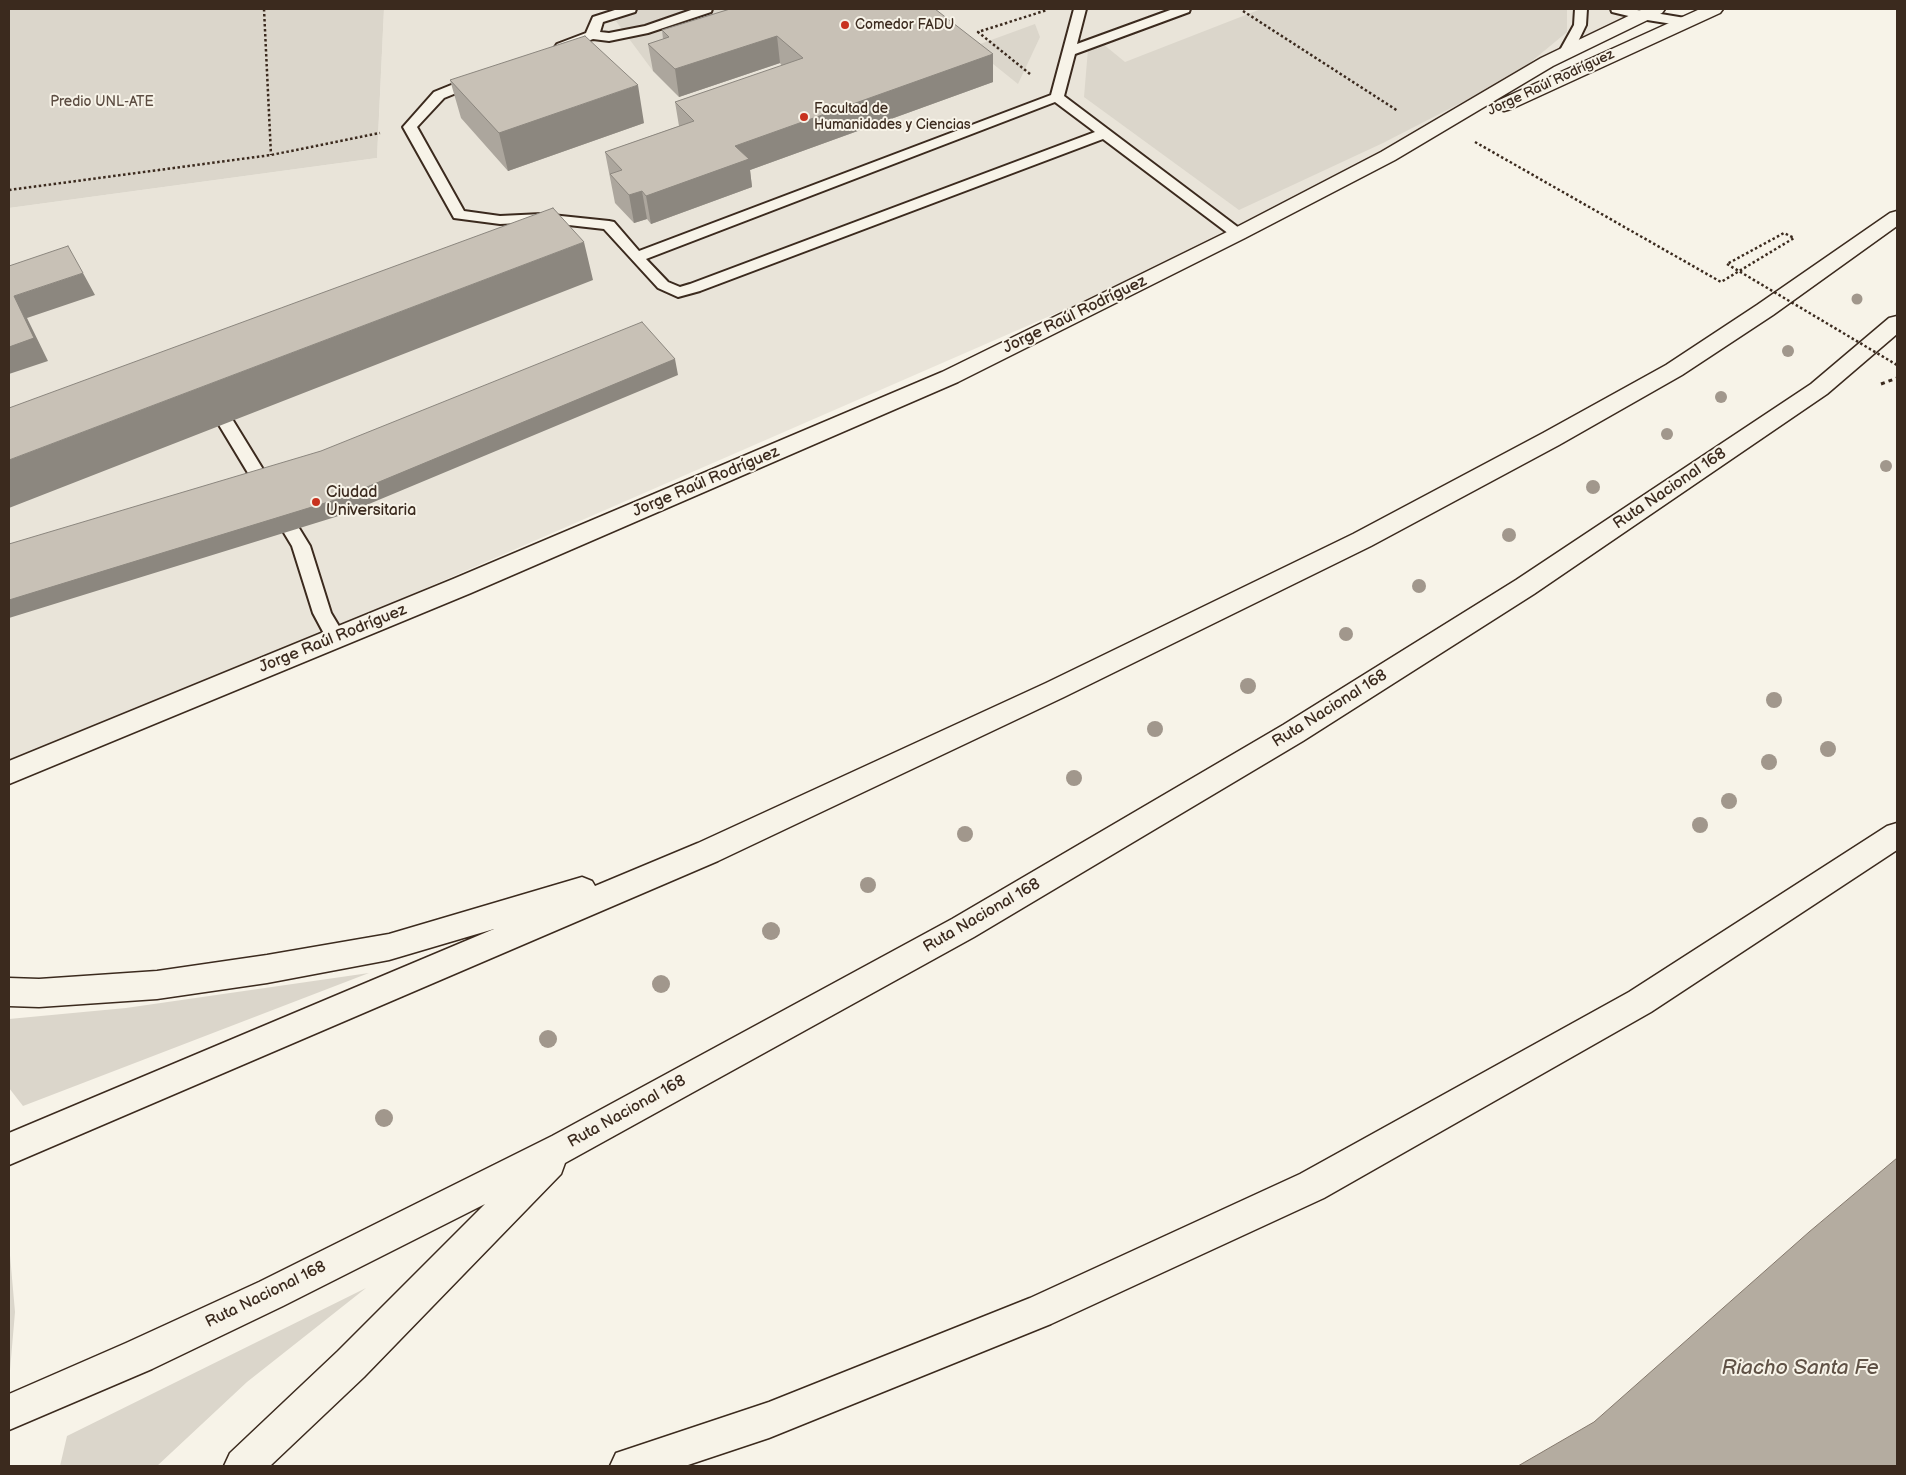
<!DOCTYPE html>
<meta charset="utf-8">
<style>
body{margin:0}
#map{position:relative;width:1906px;height:1475px;overflow:hidden;background:#f7f3e8;font-family:"Balsamiq Sans",sans-serif}
canvas{display:block}
.frame{position:absolute;inset:0;border:10px solid #3b2a1e;pointer-events:none}
</style>
<div id="map">
<canvas width="1906" height="1475"></canvas>
<div class="frame"></div>
</div>
<script>
const ctx = document.querySelector('canvas').getContext('2d');
ctx.lineJoin = 'round';
function fillPath(path, color) { ctx.fillStyle = color; ctx.fill(path, 'evenodd'); }
const shape = rows => new Path2D(rows.map(r => 'M' + r).join(''));
function stroke(path, color, width, dash) { ctx.strokeStyle = color; ctx.lineWidth = width; ctx.lineCap = dash ? 'butt' : 'round'; ctx.setLineDash(dash || []); ctx.stroke(path); }
function label(font, color, halo, rows, align = 'center') {
  ctx.font = font + ' "Balsamiq Sans",sans-serif'; ctx.lineWidth = 4; ctx.setLineDash([]); ctx.textBaseline = 'middle'; ctx.strokeStyle = halo; ctx.fillStyle = color; for (const [text, x, y, turn = 0] of rows) {
    ctx.save(); ctx.translate(x, y); ctx.rotate((+turn || 0) * Math.PI / 180); ctx.textAlign = isNaN(turn) ? turn : align; if (halo) ctx.strokeText(text, 0, 0); ctx.fillText(text, 0, 0); ctx.restore();
  }
}
fillPath(shape([
 [384,9,1655,9,1238,234,9,770,9,208,377,158]
]), '#e9e4d9');
fillPath(shape([
 [9,9,384,9,377,158,9,208],
 [607,9,817,9,653,71],
 [1261,9,1567,9,1567,32,1515,75,1383,143,1239,210,1084,97,1088,49,1103,44,1125,62],
 [1035,24,1040,37,1018,84,972,47],
 [369,973,23,1106,9,1088,9,1019,126,1008],
 [9,1244,15,1312,9,1382],
 [366,1288,247,1382,157,1466,60,1466,67,1436]
]), '#dbd6cb');
const water = shape([
 [1897,1158,1897,1466,1518,1466,1594,1422,1809,1232,1897,1158]
]);
fillPath(water, '#b4aca0');
stroke(water, '#84786c', 1);
const lane = shape([
 [618,9,636,9,635,12,603,22,600,32,609,33,645,26,694,9,712,9,711,12,648,33,609,41,593,39,562,51,555,47,557,44,586,33,593,17,618,9],
 [1074,9,1086,9,1077,44,1173,9,1190,9,1189,12,1075,54,1064,96,1243,231,1246,234,1243,237,1233,237,1103,139,700,291,678,297,658,288,604,229,542,222,500,224,454,218,403,127,434,92,471,77,481,77,483,80,481,83,444,98,417,127,464,211,500,216,542,214,609,221,614,222,639,251,1051,95,1074,9],
 [1055,102,1095,132,690,284,680,287,668,282,646,259,1055,102],
 [1575,9,1587,9,1586,25,1573,52,1566,56,1559,52,1574,25,1575,9],
 [1611,9,1631,9,1685,18,1691,22,1685,26,1641,19,1612,12,1611,9],
 [212,394,218,396,310,546,331,613,346,638,343,643,336,645,329,643,313,613,292,546,204,400,206,396,212,394]
]);
const street = shape([
 [1897,823,1897,850,1651,1012,1324,1198,1051,1324,769,1438,685,1466,610,1466,616,1453,769,1402,1030,1298,1300,1174,1629,992,1887,826,1897,823]
]);
const secondary = shape([
 [1643,9,1665,9,1662,13,1553,66,1395,160,1245,238,958,382,471,593,9,784,9,761,453,579,942,372,1231,230,1381,152,1541,58,1643,9],
 [1700,9,1723,9,1720,13,1511,109,1504,111,1497,109,1495,105,1497,101,1700,9]
]);
const highway = shape([
 [1897,211,1897,226,1773,315,1682,375,1559,445,1371,546,1064,697,718,861,9,1165,9,1133,494,929,389,960,267,983,157,999,39,1007,9,1006,9,978,39,979,157,971,267,955,389,934,582,877,592,881,595,886,698,843,1046,683,1353,534,1543,433,1666,365,1757,305,1890,213,1897,211],
 [1897,316,1897,334,1827,394,1534,594,1303,741,974,937,565,1163,561,1174,364,1377,270,1466,224,1466,230,1453,338,1351,485,1204,283,1306,152,1369,9,1430,9,1394,126,1343,259,1282,552,1136,952,919,1283,725,1516,580,1811,384,1889,318,1897,316]
]);
stroke(lane, '#3b2a1e', 4);
stroke(street, '#3b2a1e', 3);
stroke(secondary, '#3b2a1e', 3);
stroke(highway, '#3b2a1e', 3);
stroke(shape([
 [264,9,271,155],
 [1243,11,1398,111],
 [1030,74,978,32,1047,10],
 [1475,142,1721,282,1794,238,1784,233,1727,264],
 [9,190,271,155,380,133]
]), '#3b2a1e', 2.5, [2.5, 2.5]);
stroke(shape([
 [1881,384,1897,378]
]), '#3b2a1e', 3, [4, 4]);
fillPath(lane, '#f7f3e8');
fillPath(street, '#f7f3e8');
fillPath(secondary, '#f7f3e8');
fillPath(highway, '#f7f3e8');
stroke(shape([
 [1727,264,1897,365]
]), '#3b2a1e', 2.5, [2.5, 2.5]);
ctx.fillStyle = '#a1978c';
for (const [x, y, r] of [
 [1857,299,5.5],
 [1788,351,6],
 [1721,397,6],
 [1667,434,6],
 [1886,466,6],
 [1593,487,7],
 [1509,535,7],
 [1419,586,7],
 [1346,634,7],
 [1248,686,8],
 [1774,700,8],
 [1155,729,8],
 [1828,749,8],
 [1769,762,8],
 [1074,778,8],
 [1729,801,8],
 [1700,825,8],
 [965,834,8],
 [868,885,8],
 [771,931,9],
 [661,984,9],
 [548,1039,9],
 [384,1118,9]
]) { ctx.beginPath(); ctx.arc(x, y, r, 0, 2 * Math.PI); ctx.fill(); }
fillPath(shape([
 [730,9,993,54,993,82,750,170,752,187,651,224,647,219,634,223,615,203,605,152,679,126,675,102,782,66,780,63,679,97,653,71,648,44,663,39,662,30],
 [450,80,644,123,508,171,461,118]
]), '#aca69d');
fillPath(shape([
 [777,36,780,63,679,97,675,69],
 [993,54,993,82,750,170,752,187,651,224,646,196,735,146],
 [638,85,644,123,508,171,499,133],
 [642,191,647,219,634,223,629,195],
 [584,242,593,280,9,508,9,460],
 [83,273,95,295,27,318,48,361,9,374,9,347,14,296],
 [675,359,678,375,345,514,9,618,9,600]
]), '#8c877f');
const building = shape([
 [730,9,935,9,993,54,735,146,749,159,646,196,642,191,629,195,610,174,622,170,605,152,694,121,675,102,803,58,777,36,675,69,648,44,669,37,662,30,730,9],
 [585,36,638,85,499,133,450,80,585,36],
 [553,208,584,242,9,460,9,408,553,208],
 [68,246,83,273,14,296,34,338,9,347,9,266,68,246],
 [642,322,675,359,338,499,9,600,9,544,321,451,642,322]
]);
fillPath(building, '#c8c1b6');
stroke(building, '#8c877f', 1);
for (const [x, y, r, color] of [
 [845,25,5,"#c8321e"],
 [804,117,5,"#c8321e"],
 [316,502,5,"#c8321e"]
]) { const dot = new Path2D(); dot.arc(x, y, r, 0, 2 * Math.PI); ctx.fillStyle = color; ctx.fill(dot); stroke(dot, '#f7f3e8', 2); }
label('14px', '#3b2a1e', '#f7f3e8', [
 ["Comedor FADU",855,25],
 ["Facultad de",814,109],
 ["Humanidades y Ciencias",814,125]
], 'left');
label('14px', '#3b2a1e', '#f7f3e8', [
 ["Jorge Raúl Rodríguez",1551,83,-25]
]);
label('14px', '#5b4c41', '#f7f3e8', [
 ["Predio UNL-ATE",102,102]
]);
label('16px', '#3b2a1e', '#f7f3e8', [
 ["Jorge Raúl Rodríguez",1075,315,-26],
 ["Jorge Raúl Rodríguez",706,482,-23],
 ["Ruta Nacional 168",1670,489,-34],
 ["Jorge Raúl Rodríguez",333,639,-22],
 ["Ruta Nacional 168",1330,709,-32],
 ["Ruta Nacional 168",982,916,-30],
 ["Ruta Nacional 168",627,1112,-29],
 ["Ruta Nacional 168",266,1295,-26]
]);
label('16px', '#3b2a1e', '#f7f3e8', [
 ["Ciudad",326,493],
 ["Universitaria",326,511]
], 'left');
label('italic 21px', '#5f5145', '#f7f3e8', [
 ["Riacho Santa Fe",1800,1369]
]);
</script>
